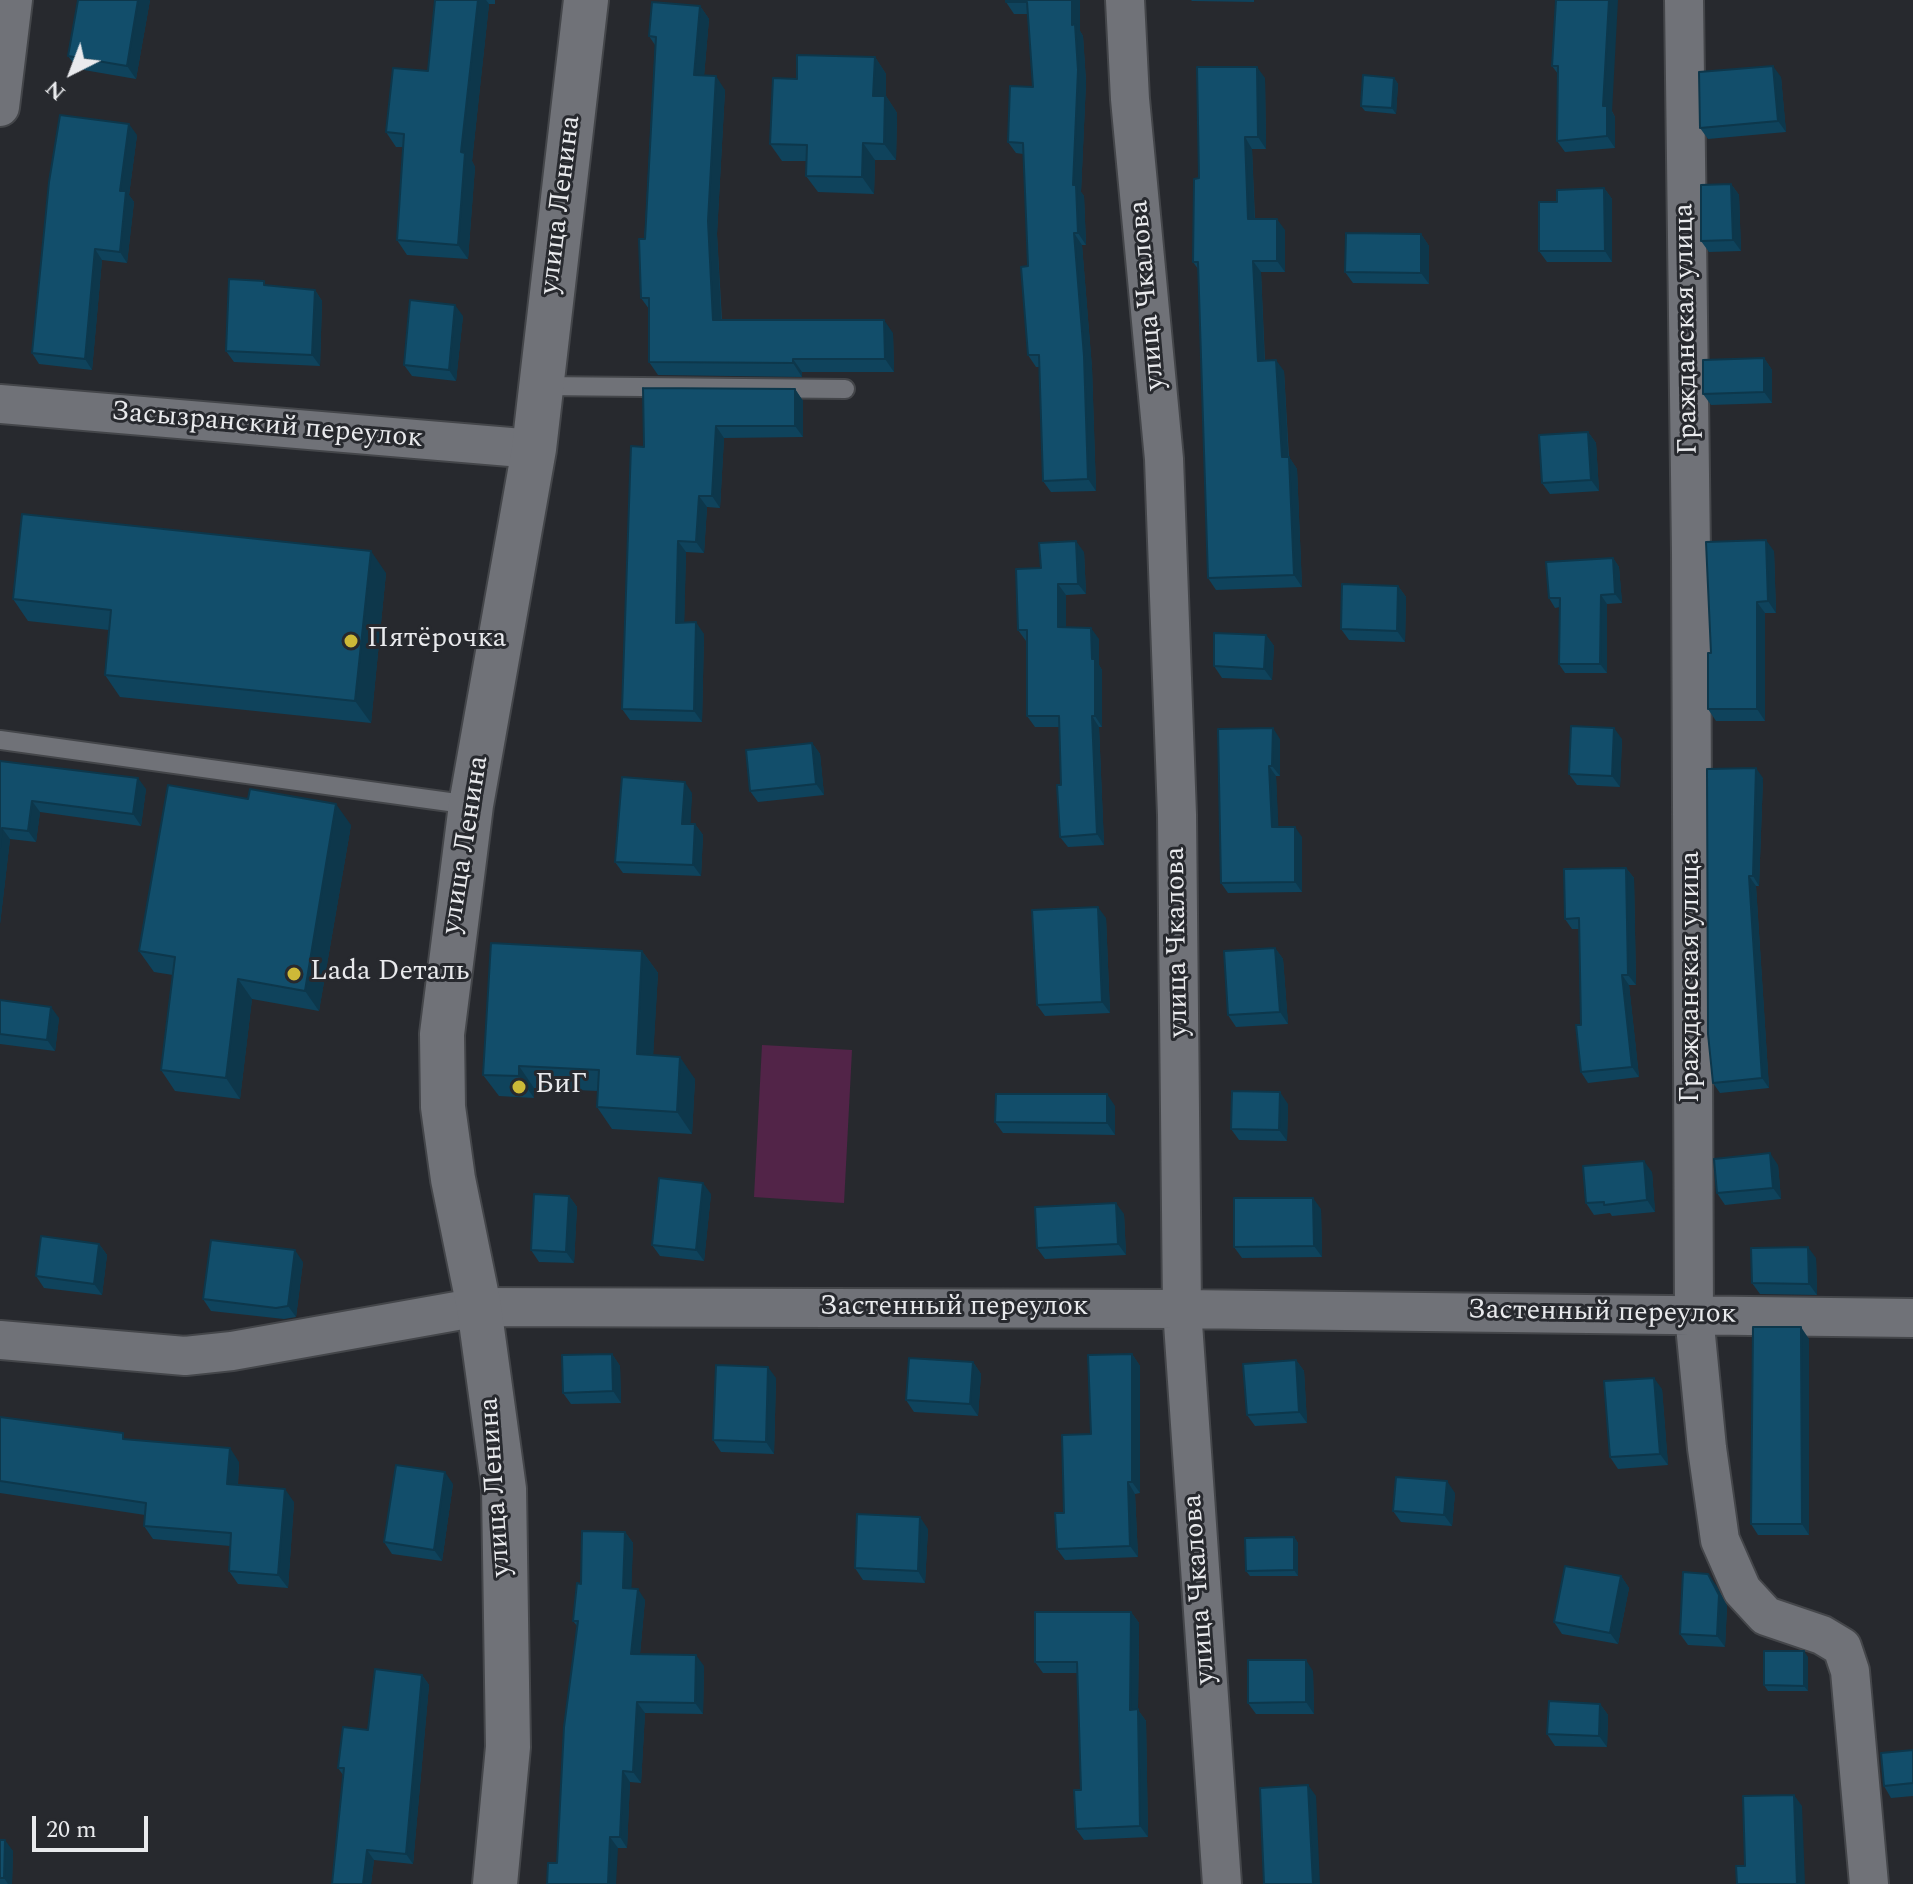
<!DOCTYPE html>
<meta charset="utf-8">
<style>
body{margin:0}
#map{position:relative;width:1913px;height:1884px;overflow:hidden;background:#27292e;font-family:Spectral,serif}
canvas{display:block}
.north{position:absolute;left:32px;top:32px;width:80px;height:80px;-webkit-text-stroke:6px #27292e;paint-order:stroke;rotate:222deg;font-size:22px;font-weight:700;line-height:32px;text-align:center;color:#e9eaed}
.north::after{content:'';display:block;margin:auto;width:28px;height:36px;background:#e9eaed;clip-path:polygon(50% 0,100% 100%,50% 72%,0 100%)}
.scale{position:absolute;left:32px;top:1816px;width:116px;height:36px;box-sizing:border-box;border:4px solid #e9eaed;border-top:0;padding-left:10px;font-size:24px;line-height:28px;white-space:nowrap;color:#e9eaed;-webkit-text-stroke:6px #27292e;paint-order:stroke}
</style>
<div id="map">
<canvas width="1913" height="1884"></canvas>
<div class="north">N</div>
<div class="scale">20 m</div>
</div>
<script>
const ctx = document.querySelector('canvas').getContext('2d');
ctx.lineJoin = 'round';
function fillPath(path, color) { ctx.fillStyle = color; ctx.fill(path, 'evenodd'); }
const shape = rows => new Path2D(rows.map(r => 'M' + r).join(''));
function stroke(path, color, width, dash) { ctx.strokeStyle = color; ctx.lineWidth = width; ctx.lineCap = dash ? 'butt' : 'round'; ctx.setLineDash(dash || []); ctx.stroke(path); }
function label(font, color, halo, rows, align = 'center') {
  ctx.font = font + ' Spectral,serif'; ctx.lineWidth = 6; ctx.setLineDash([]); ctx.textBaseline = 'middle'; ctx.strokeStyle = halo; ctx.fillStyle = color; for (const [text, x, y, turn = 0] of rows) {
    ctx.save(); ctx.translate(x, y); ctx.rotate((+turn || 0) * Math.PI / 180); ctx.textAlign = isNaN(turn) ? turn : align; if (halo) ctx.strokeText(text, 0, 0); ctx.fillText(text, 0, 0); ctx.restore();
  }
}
fillPath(shape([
 [762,1045,852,1050,844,1203,754,1197]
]), '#522448');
const lane = shape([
 [541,386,845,389],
 [0,740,471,805]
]);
const street = shape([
 [1125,0,1130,99,1164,459,1177,815,1182,1309,1222,1884],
 [1684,0,1691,553,1694,1315,1707,1448,1720,1540,1742,1590,1766,1616,1822,1635,1842,1647,1850,1671,1869,1884],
 [0,107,13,0],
 [0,404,534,449],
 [0,1340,185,1356,232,1351,479,1307,1182,1309,1913,1318]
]);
const secondary = shape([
 [495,1884,508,1747,504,1489,479,1307,453,1179,443,1107,442,1034,471,805,534,449,586,0]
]);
stroke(lane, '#44464a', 22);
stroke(street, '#44464a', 42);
stroke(secondary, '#44464a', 48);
stroke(lane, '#707278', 18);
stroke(street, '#707278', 38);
stroke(secondary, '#707278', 44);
fillPath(shape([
 [150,0,136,79,78,69,68,56],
 [435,0,495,0,495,4,489,4,472,161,475,167,468,259,407,255,397,240,403,147,396,147,386,132,428,71],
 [1006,0,1080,0,1080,31,1083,36,1086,82,1081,192,1084,196,1086,245,1082,245,1092,368,1096,491,1051,492,1043,481,1039,367,1036,367,1028,355,1028,266,1023,154,1016,153,1008,142,1033,87,1028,14,1014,14,1006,2],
 [1191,0,1254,0,1254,2,1192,1],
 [1556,0,1615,117,1615,148,1565,152,1557,141,1558,74,1552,66],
 [700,6,709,19,704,76,725,90,717,234,722,320,893,333,894,372,802,372,802,377,658,375,649,362,649,309,641,298,655,45,649,36],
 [875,57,886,74,886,96,897,113,896,160,875,160,874,194,818,192,806,176,807,161,782,161,770,144,797,79],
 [1781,77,1786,132,1708,139,1700,128],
 [1265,78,1266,149,1252,149,1255,219,1285,230,1285,272,1261,272,1265,361,1284,371,1289,457,1297,469,1302,587,1216,590,1208,578,1198,269,1193,262,1199,178],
 [1394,78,1398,84,1396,114,1365,111,1361,106],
 [137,135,129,195,134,202,127,263,102,260,92,370,39,364,32,353],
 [1731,184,1739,195,1741,251,1709,252,1701,241],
 [1604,188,1612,199,1612,262,1547,262,1539,251],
 [1421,234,1429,246,1429,284,1353,283,1345,272],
 [267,285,315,290,322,301,320,366,234,362,226,351],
 [463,316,456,381,412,376,404,365],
 [1764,358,1772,370,1772,403,1711,405,1703,394],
 [795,389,803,401,803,437,724,438,720,508,707,507,704,553,686,552,684,623,704,634,702,722,630,720,622,709,644,447],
 [1588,432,1596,443,1599,491,1550,494,1542,483],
 [1774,551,1776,613,1765,613,1765,721,1716,721,1708,709,1711,653],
 [1084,552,1086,594,1066,595,1066,627,1099,639,1099,665,1102,670,1102,727,1099,727,1104,845,1068,847,1060,837,1061,785,1059,727,1035,727,1027,716,1027,641,1026,641,1018,630,1041,568],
 [1613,558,1619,567,1622,603,1607,604,1607,673,1565,673,1559,664,1560,607,1555,608,1549,598],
 [386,573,371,723,120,697,105,675,109,630,28,621,13,599],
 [1398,586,1406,597,1405,642,1349,640,1341,629],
 [1266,635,1274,646,1272,680,1222,678,1214,666],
 [1280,739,1280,776,1276,776,1278,827,1302,837,1302,892,1228,893,1221,883],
 [1622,739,1620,787,1577,785,1569,774],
 [812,743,820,754,824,795,758,802,750,791],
 [0,761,146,789,141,826,40,812,36,842,10,839,0,924],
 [1763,778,1759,886,1756,886,1769,1088,1720,1093,1713,1083],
 [692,793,690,824,695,824,703,835,701,876,623,873,615,862],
 [351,825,319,1011,252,999,240,1099,175,1091,161,1070,173,975,154,972,139,951],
 [1626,868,1634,878,1636,985,1629,985,1639,1077,1588,1083,1581,1072,1579,929,1572,929,1565,919],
 [1106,918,1110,1013,1045,1016,1037,1005],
 [1275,948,1283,959,1288,1024,1236,1027,1228,1015],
 [642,951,658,973,653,1055,695,1079,692,1134,612,1129,597,1107,598,1091,534,1088,534,1098,499,1096,483,1075],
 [0,1000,59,1018,55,1051,0,1044],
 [1288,1104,1287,1141,1239,1140,1231,1129],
 [1115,1106,1115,1135,1003,1133,995,1122],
 [1778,1165,1781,1199,1725,1205,1717,1193],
 [1652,1172,1655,1212,1612,1216,1610,1213,1594,1215,1586,1203],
 [711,1194,704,1261,660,1256,652,1245],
 [569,1196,577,1207,574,1263,539,1262,531,1250],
 [1321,1209,1322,1257,1242,1258,1234,1247],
 [1124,1214,1126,1255,1045,1259,1037,1248],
 [99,1244,107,1255,102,1295,44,1288,36,1276],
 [1816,1258,1817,1295,1760,1294,1752,1283],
 [303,1262,296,1317,284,1319,211,1311,203,1299],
 [1809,1339,1809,1535,1758,1535,1751,1524],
 [612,1354,620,1366,621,1403,571,1404,563,1393],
 [1132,1354,1140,1366,1140,1493,1135,1494,1138,1557,1065,1560,1057,1549,1064,1513,1091,1434],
 [1296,1360,1304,1371,1307,1423,1255,1426,1247,1415],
 [973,1362,981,1374,978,1416,914,1412,906,1400],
 [776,1378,774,1454,721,1452,713,1440],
 [1662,1389,1668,1465,1618,1469,1610,1457],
 [0,1417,239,1462,238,1485,294,1502,288,1588,238,1584,229,1571,230,1546,153,1539,144,1526,145,1515,0,1493],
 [453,1484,442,1561,392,1554,384,1542],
 [1455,1493,1452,1526,1401,1522,1393,1511],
 [928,1529,925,1583,863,1580,855,1568],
 [625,1532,633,1543,631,1589,645,1600,640,1654,704,1666,703,1714,645,1713,641,1783,630,1782,627,1848,618,1848,557,1863,578,1627,573,1621,581,1584],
 [1294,1537,1298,1543,1298,1576,1250,1576,1246,1571],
 [1621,1576,1629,1588,1618,1644,1562,1634,1554,1622],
 [1716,1585,1727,1606,1725,1647,1688,1645,1680,1634],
 [1131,1612,1139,1623,1138,1710,1146,1721,1148,1837,1084,1840,1076,1829,1081,1790,1077,1673,1043,1673,1035,1662],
 [1808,1657,1808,1691,1768,1691,1764,1685],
 [1313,1671,1314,1714,1256,1714,1248,1703],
 [422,1675,429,1685,413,1864,374,1860,371,1884,343,1775,338,1768,368,1730],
 [1600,1704,1608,1715,1607,1747,1555,1746,1547,1734],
 [1913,1750,1913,1796,1891,1798,1884,1786],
 [0,1840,13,1851,12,1884,0,1884]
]), '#0f435c');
fillPath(shape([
 [138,0,150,0,136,79,127,66],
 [478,0,486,0,489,4,472,161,475,167,468,259,458,245,461,152],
 [1072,0,1080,0,1080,31,1083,36,1086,82,1081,192,1084,196,1086,245,1078,233,1073,185],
 [1609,0,1618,0,1612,112,1615,117,1615,148,1607,136,1603,106],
 [700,6,709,19,703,88,694,75],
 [875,57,886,74,886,96,897,113,896,160,884,144,873,96],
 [1773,66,1781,77,1786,132,1778,121],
 [1257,67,1265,78,1266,149,1258,137],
 [716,76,725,90,717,234,722,333,713,320,708,221],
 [1394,78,1398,84,1396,114,1392,108],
 [129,124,137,135,129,195,134,202,127,263,120,252,120,191],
 [1245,137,1252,149,1255,230,1248,219],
 [863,143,875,160,874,194,862,177],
 [1731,184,1739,195,1741,251,1733,240],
 [1604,188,1612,199,1612,262,1605,251],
 [1277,219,1285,230,1285,272,1277,261],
 [1074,233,1082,245,1092,368,1096,491,1088,479],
 [1421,234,1429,246,1429,284,1421,273],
 [95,249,102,260,92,370,85,359],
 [1253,261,1261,272,1265,372,1258,361],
 [315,290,322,301,320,366,312,355],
 [455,305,463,316,456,381,449,370],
 [884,320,893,333,894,372,885,359],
 [1764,358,1772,370,1772,403,1764,392],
 [793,359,802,372,802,377,793,363],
 [1276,360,1284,371,1289,469,1282,457],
 [795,389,803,401,803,437,795,426],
 [716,426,724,438,720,508,712,496],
 [1588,432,1596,443,1599,491,1591,480],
 [1289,457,1297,469,1302,587,1294,575],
 [699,496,707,507,704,553,696,542],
 [1766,540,1774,551,1776,613,1768,601],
 [678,541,686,552,684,634,676,623],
 [1076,541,1084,552,1086,594,1078,584],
 [371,551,386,573,371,723,355,701],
 [1613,558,1619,567,1622,603,1615,594],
 [1058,584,1066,595,1066,638,1058,627],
 [1398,586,1406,597,1405,642,1397,631],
 [1601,595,1607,604,1607,673,1600,664],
 [1757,602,1765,613,1765,721,1757,709],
 [696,622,704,634,702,722,694,711],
 [1091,628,1099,639,1099,665,1102,670,1102,727,1095,716],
 [1266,635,1274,646,1272,680,1264,669],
 [1092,716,1099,727,1104,845,1097,834],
 [1273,728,1280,739,1280,776,1272,766],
 [1614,728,1622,739,1620,787,1612,776],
 [812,743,820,754,824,795,816,784],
 [1269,766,1276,776,1279,838,1272,827],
 [1756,768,1763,778,1759,886,1753,876],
 [138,778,146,789,141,826,133,814],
 [685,782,692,793,690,835,682,824],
 [32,801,40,812,36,842,28,831],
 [336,804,351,825,319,1011,305,991],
 [695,824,703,835,701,876,693,865],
 [1295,827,1302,837,1302,892,1295,882],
 [2,828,10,839,0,924,0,848],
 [1626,868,1634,878,1636,985,1628,975],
 [1749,876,1756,886,1769,1088,1762,1078],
 [1098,907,1106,918,1110,1013,1102,1002],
 [1275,948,1283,959,1288,1024,1280,1012],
 [642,951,658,973,652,1076,637,1054],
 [1622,975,1629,985,1639,1077,1632,1067],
 [238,979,252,999,240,1099,226,1078],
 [51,1007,59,1018,55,1051,47,1040],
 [680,1057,695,1079,692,1134,677,1112],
 [519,1066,534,1088,534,1098,519,1076],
 [1280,1092,1288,1104,1287,1141,1279,1130],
 [1107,1094,1115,1106,1115,1135,1107,1123],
 [1770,1153,1778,1165,1781,1199,1773,1188],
 [1644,1161,1652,1172,1655,1212,1647,1200],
 [703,1183,711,1194,704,1261,696,1250],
 [569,1196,577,1207,574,1263,566,1252],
 [1313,1198,1321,1209,1322,1257,1314,1246],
 [1116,1203,1124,1214,1126,1255,1118,1244],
 [99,1244,107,1255,102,1295,94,1284],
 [1808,1247,1816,1258,1817,1295,1809,1284],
 [295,1250,303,1262,296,1317,288,1306],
 [1801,1327,1809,1339,1809,1535,1802,1524],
 [612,1354,620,1366,621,1403,613,1391],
 [1132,1354,1140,1366,1140,1493,1132,1482],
 [1296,1360,1304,1371,1307,1423,1299,1412],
 [973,1362,981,1374,978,1416,970,1404],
 [768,1367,776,1378,774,1454,766,1442],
 [1654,1378,1662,1389,1668,1465,1660,1454],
 [230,1448,239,1462,237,1498,227,1484],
 [445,1472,453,1484,442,1561,434,1550],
 [1447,1481,1455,1493,1452,1526,1444,1515],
 [1128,1482,1135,1494,1138,1557,1130,1546],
 [285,1489,294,1502,288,1588,278,1575],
 [920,1517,928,1529,925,1583,918,1571],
 [625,1532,633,1543,631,1599,623,1588],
 [1294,1537,1298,1543,1298,1576,1294,1570],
 [1708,1574,1716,1585,1727,1606,1725,1647,1717,1636],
 [1621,1576,1629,1588,1618,1644,1610,1633],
 [638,1589,645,1600,639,1665,631,1654],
 [1131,1612,1139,1623,1138,1710,1146,1721,1148,1837,1140,1826,1130,1710],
 [1804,1651,1808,1657,1808,1691,1804,1686],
 [696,1655,704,1666,703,1714,695,1703],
 [1306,1660,1313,1671,1314,1714,1306,1702],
 [422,1675,429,1685,413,1864,406,1854],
 [637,1702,645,1713,641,1783,633,1772],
 [1600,1704,1608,1715,1607,1747,1599,1736],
 [623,1771,630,1782,627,1848,620,1837],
 [1308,1785,1316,1796,1320,1884,1313,1884],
 [1794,1795,1802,1806,1805,1884,1797,1884],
 [610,1837,618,1848,616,1884,608,1884],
 [5,1840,13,1851,12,1884,8,1884,4,1878],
 [367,1850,374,1860,371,1884,363,1884]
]), '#0d374b');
const building = shape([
 [78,0,138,0,127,66,68,56,78,0],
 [435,0,478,0,461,152,465,153,458,245,397,240,404,134,386,132,393,68,428,71,435,0],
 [1006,0,1072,0,1072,25,1075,24,1078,70,1073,185,1076,185,1078,233,1074,233,1084,356,1088,479,1043,481,1039,355,1028,355,1021,267,1028,266,1023,143,1008,142,1010,86,1033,87,1027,2,1006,2,1006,0],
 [1556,0,1609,0,1603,106,1607,106,1607,136,1557,141,1558,66,1552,66,1556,0],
 [652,2,700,6,694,75,716,76,708,221,713,320,884,320,885,359,793,359,793,363,649,362,649,298,641,298,639,239,645,239,656,37,649,36,652,2],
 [797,55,875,57,873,96,885,96,884,144,863,143,862,177,806,176,807,145,770,144,773,78,797,79,797,55],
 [1773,66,1778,121,1700,128,1699,72,1773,66],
 [1197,67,1257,67,1258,137,1245,137,1248,219,1277,219,1277,261,1253,261,1258,361,1276,360,1282,457,1289,457,1294,575,1208,578,1198,262,1193,262,1194,179,1199,178,1197,67],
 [1363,75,1394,78,1392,108,1361,106,1363,75],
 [60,115,129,124,120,191,126,191,120,252,95,249,85,359,32,353,49,182,60,115],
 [1731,184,1733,240,1701,241,1701,185,1731,184],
 [1604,188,1605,251,1539,251,1539,202,1557,202,1557,190,1604,188],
 [1346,233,1421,234,1421,273,1345,272,1346,233],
 [229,279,264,281,264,285,315,290,312,355,226,351,229,279],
 [410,300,455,305,449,370,404,365,410,300],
 [1764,358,1764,392,1703,394,1703,360,1764,358],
 [643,388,795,389,795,426,716,426,712,496,699,496,696,542,678,541,676,623,696,622,694,711,622,709,631,446,644,447,643,388],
 [1588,432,1591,480,1542,483,1539,435,1588,432],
 [22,514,371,551,355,701,105,675,111,610,13,599,22,514],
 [1766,540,1768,601,1757,602,1757,709,1708,709,1708,653,1711,653,1706,542,1766,540],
 [1076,541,1078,584,1058,584,1058,627,1091,628,1092,659,1095,659,1095,716,1092,716,1097,834,1060,837,1057,785,1061,785,1059,716,1027,716,1027,630,1018,630,1016,569,1041,568,1039,543,1076,541],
 [1613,558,1615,594,1601,595,1600,664,1559,664,1560,598,1549,598,1546,562,1613,558],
 [1342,584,1398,586,1397,631,1341,629,1342,584],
 [1214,633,1266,635,1264,669,1214,666,1214,633],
 [1571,726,1614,728,1612,776,1569,774,1571,726],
 [1273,728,1272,766,1269,766,1272,827,1295,827,1295,882,1221,883,1218,729,1273,728],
 [812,743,816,784,750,791,746,750,812,743],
 [0,761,138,778,133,814,32,801,28,831,2,828,0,848,0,761],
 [1756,768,1753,876,1749,876,1762,1078,1713,1083,1708,1034,1707,769,1756,768],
 [622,777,685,782,682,824,695,824,693,865,615,862,622,777],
 [168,785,248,799,250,789,336,804,305,991,238,979,226,1078,161,1070,175,957,139,951,168,785],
 [1626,868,1628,975,1622,975,1632,1067,1581,1072,1576,1025,1581,1025,1579,918,1565,919,1564,869,1626,868],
 [1098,907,1102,1002,1037,1005,1032,910,1098,907],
 [491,943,642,951,637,1054,680,1057,677,1112,597,1107,599,1070,519,1066,519,1076,483,1075,491,943],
 [1275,948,1280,1012,1228,1015,1224,951,1275,948],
 [0,1000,51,1007,47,1040,0,1034,0,1000],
 [1232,1091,1280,1092,1279,1130,1231,1129,1232,1091],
 [996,1094,1107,1094,1107,1123,995,1122,996,1094],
 [1770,1153,1773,1188,1717,1193,1714,1159,1770,1153],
 [1644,1161,1647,1200,1604,1205,1604,1202,1586,1203,1583,1166,1644,1161],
 [659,1178,703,1183,696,1250,652,1245,659,1178],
 [534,1194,569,1196,566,1252,531,1250,534,1194],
 [1234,1198,1313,1198,1314,1246,1234,1247,1234,1198],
 [1116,1203,1118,1244,1037,1248,1035,1207,1116,1203],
 [41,1236,99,1244,94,1284,36,1276,41,1236],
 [211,1240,295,1250,288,1306,276,1308,203,1299,211,1240],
 [1808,1247,1809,1284,1752,1283,1751,1248,1808,1247],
 [1753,1327,1801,1327,1802,1524,1751,1524,1753,1327],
 [612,1354,613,1391,563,1393,562,1355,612,1354],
 [1132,1354,1132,1482,1128,1482,1130,1546,1057,1549,1055,1513,1064,1513,1062,1435,1091,1434,1088,1355,1132,1354],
 [909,1358,973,1362,970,1404,906,1400,909,1358],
 [1296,1360,1299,1412,1247,1415,1243,1364,1296,1360],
 [716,1365,768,1367,766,1442,713,1440,716,1365],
 [1654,1378,1660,1454,1610,1457,1604,1381,1654,1378],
 [0,1417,123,1433,123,1439,230,1448,227,1484,285,1489,278,1575,229,1571,231,1533,144,1526,146,1503,0,1481,0,1417],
 [396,1465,445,1472,434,1550,384,1542,396,1465],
 [1396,1477,1447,1481,1444,1515,1393,1511,1396,1477],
 [857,1514,920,1517,918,1571,855,1568,857,1514],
 [582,1531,625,1532,623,1588,638,1589,631,1654,696,1655,695,1703,637,1702,633,1772,623,1771,620,1837,610,1837,608,1884,547,1884,548,1863,557,1863,564,1727,578,1621,573,1621,577,1583,581,1584,582,1531],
 [1294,1537,1294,1570,1246,1571,1245,1538,1294,1537],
 [1565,1566,1621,1576,1610,1633,1554,1622,1565,1566],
 [1683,1572,1708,1574,1719,1595,1717,1636,1680,1634,1683,1572],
 [1035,1612,1131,1612,1130,1710,1138,1709,1140,1826,1076,1829,1074,1790,1081,1790,1077,1662,1035,1662,1035,1612],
 [1764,1651,1804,1651,1804,1686,1764,1685,1764,1651],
 [1248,1660,1306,1660,1306,1702,1248,1703,1248,1660],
 [375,1669,422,1675,406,1854,367,1850,363,1884,332,1884,344,1768,338,1768,343,1727,368,1730,375,1669],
 [1549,1701,1600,1704,1599,1736,1547,1734,1549,1701],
 [1913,1750,1913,1783,1884,1786,1881,1753,1913,1750],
 [1308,1785,1313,1884,1264,1884,1260,1788,1308,1785],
 [1794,1795,1797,1884,1737,1884,1736,1866,1745,1866,1743,1796,1794,1795],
 [0,1840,5,1840,4,1878,0,1878,0,1840]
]);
fillPath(building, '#124e6b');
stroke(building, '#0d374b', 2);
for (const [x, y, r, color] of [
 [351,641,8,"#cdb938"],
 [294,974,8,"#cdb938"],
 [519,1087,8,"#cdb938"]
]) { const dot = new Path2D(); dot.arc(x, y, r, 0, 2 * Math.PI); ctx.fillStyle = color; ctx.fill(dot); stroke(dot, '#27292e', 3); }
label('28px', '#e9eaed', '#27292e', [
 ["улица Ленина",562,205,-83],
 ["улица Чкалова",1149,295,-95],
 ["Гражданская улица",1688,329,-91],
 ["Засызранский переулок",267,427,5],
 ["улица Ленина",467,845,-81],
 ["улица Чкалова",1179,942,-91],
 ["Гражданская улица",1693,977,-90],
 ["Застенный переулок",954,1309],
 ["Застенный переулок",1602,1314,1],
 ["улица Ленина",497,1487,-94],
 ["улица Чкалова",1201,1589,-94]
]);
label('28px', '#e9eaed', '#27292e', [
 ["Пятёрочка",367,641],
 ["Lada Dеталь",310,974],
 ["БиГ",535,1087]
], 'left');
</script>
